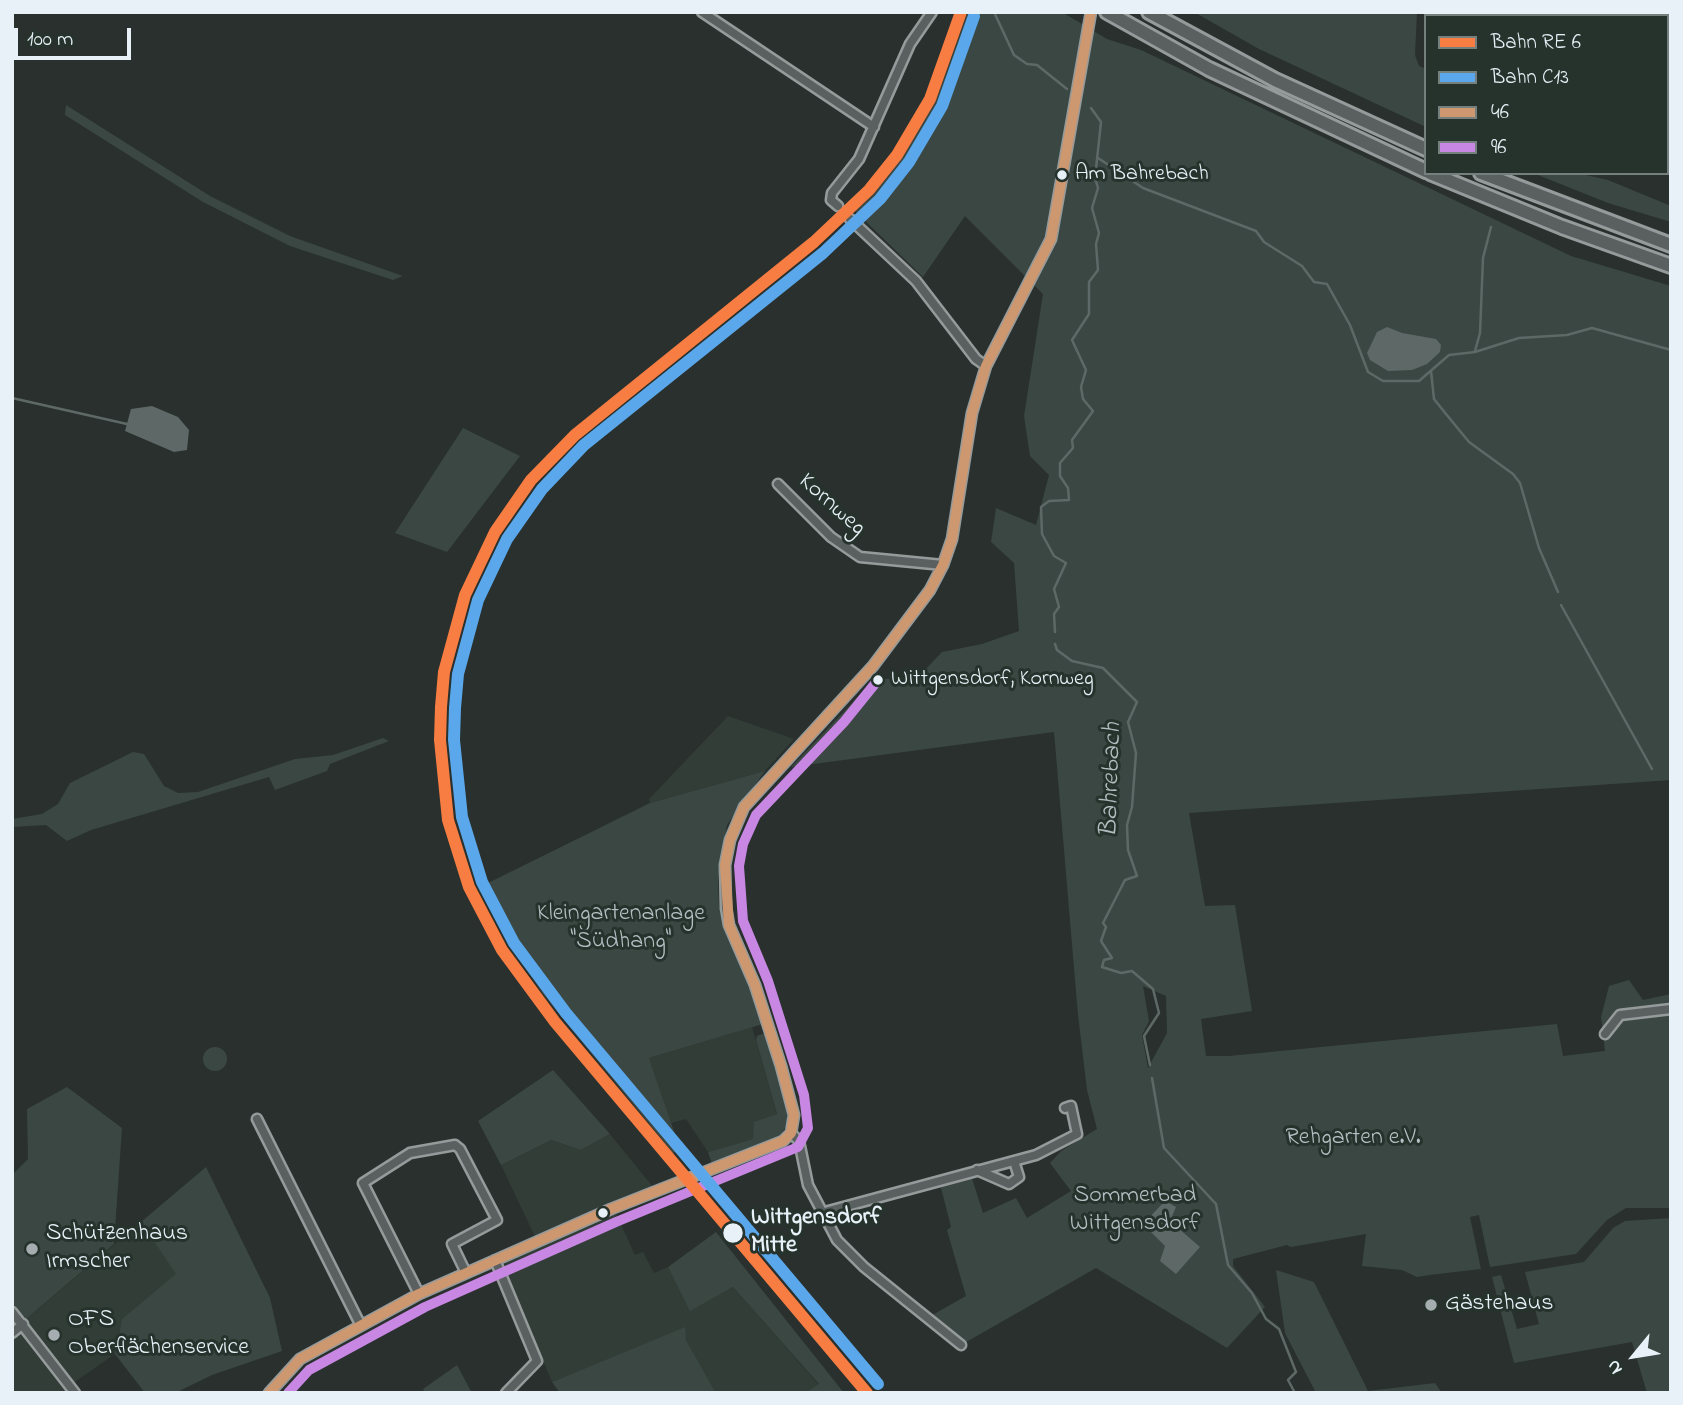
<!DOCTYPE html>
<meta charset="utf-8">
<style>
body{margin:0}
#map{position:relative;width:1683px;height:1405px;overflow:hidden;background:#29302d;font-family:"Indie Flower",sans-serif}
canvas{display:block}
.frame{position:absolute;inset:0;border:14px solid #e8f1f8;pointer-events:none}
.legend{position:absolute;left:1424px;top:14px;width:245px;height:161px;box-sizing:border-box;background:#26332d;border:2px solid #747f7e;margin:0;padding:9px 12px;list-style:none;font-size:21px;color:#e8f1f8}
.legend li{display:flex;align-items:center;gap:14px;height:35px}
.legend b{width:35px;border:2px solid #747f7e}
.north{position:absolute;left:1599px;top:1321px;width:70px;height:70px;-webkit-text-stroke:5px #26332d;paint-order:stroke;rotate:240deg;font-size:19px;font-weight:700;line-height:28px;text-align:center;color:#e8f1f8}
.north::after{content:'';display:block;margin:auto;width:24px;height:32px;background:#e8f1f8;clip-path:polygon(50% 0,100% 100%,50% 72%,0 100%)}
.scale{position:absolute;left:14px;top:28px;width:117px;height:32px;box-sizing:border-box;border:4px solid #e8f1f8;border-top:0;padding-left:9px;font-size:21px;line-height:24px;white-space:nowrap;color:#e8f1f8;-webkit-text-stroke:5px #26332d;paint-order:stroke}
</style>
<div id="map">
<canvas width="1683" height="1405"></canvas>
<div class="frame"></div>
<ul class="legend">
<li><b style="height:9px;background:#f77d43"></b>Bahn RE 6</li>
<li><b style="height:9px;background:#5aa8eb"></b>Bahn C13</li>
<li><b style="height:9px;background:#cd976f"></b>46</li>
<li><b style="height:9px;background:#c787e3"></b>96</li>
</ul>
<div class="north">N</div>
<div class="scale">100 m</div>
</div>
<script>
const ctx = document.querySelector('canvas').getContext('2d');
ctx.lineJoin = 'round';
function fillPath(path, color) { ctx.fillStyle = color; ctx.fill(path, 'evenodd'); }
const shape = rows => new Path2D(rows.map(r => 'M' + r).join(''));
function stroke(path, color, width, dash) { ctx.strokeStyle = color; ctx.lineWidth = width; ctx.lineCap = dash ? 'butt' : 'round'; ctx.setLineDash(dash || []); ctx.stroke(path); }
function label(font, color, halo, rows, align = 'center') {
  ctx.font = font + ' "Indie Flower",sans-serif'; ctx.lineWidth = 6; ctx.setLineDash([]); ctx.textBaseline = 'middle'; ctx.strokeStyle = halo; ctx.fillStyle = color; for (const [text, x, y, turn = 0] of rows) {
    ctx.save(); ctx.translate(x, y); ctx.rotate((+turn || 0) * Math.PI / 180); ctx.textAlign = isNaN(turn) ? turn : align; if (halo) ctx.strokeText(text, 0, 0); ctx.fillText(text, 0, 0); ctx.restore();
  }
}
fillPath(shape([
 [728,716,794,739,765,771,650,803,649,799],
 [752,1027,777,1115,753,1139,708,1152,686,1119,671,1123,649,1058],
 [610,1134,653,1187,612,1205,635,1255,643,1252,654,1273,668,1267,690,1310,733,1287,819,1385,805,1393,716,1393,686,1340,684,1328,552,1382,504,1269,506,1261,539,1245,501,1165,551,1140,581,1150],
 [141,1222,177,1274,122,1319,115,1354,66,1388,68,1393,12,1393,12,1331]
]), '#323d38');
fillPath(shape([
 [968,12,1062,12,1107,39,1141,50,1571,256,1671,286,1671,780,1189,813,1205,906,1235,905,1252,1011,1201,1019,1206,1056,1229,1056,1557,1024,1563,1056,1605,1051,1601,1017,1609,986,1629,980,1643,1000,1671,994,1671,1208,1626,1208,1607,1220,1576,1254,1490,1267,1479,1215,1470,1217,1481,1269,1429,1275,1417,1277,1402,1270,1362,1266,1366,1234,1291,1247,1287,1245,1233,1259,1233,1266,1265,1307,1227,1348,1096,1268,961,1345,927,1318,966,1296,947,1230,951,1227,939,1180,970,1172,983,1213,1016,1198,1027,1218,1071,1191,1050,1163,1061,1151,1097,1129,1087,1090,1078,1015,1054,732,791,767,874,680,919,676,942,652,982,644,1019,631,1014,563,991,542,996,508,1036,525,1049,475,1030,456,1024,416,1043,294,965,216,923,277,854,210,903,155,938,95],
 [1143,986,1166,996,1167,1033,1148,1068,1142,1035,1149,1021],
 [1194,12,1417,12,1415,55,1419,66,1426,69,1426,127,1259,49],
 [1576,12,1642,12,1642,16,1573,16],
 [66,105,210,196,290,236,403,276,393,280,290,246,203,202,65,115],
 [1533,173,1577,173,1608,180,1671,206,1671,222,1608,203],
 [463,428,520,456,447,552,395,533],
 [383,738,389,741,330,764,327,771,275,790,269,777,91,830,67,841,46,825,12,827,12,819,42,814,58,804,70,783,133,752,144,754,164,786,178,793,198,792,295,759,333,755],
 [765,771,727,825,718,880,719,906,728,937,749,981,763,1024,649,1058,680,1149,673,1153,543,994,495,919,482,886,650,803],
 [765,1033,788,1107,787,1125,780,1136,773,1140,712,1164,708,1152,753,1139,754,1122,777,1114,756,1040,757,1036],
 '203 1059a12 12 0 1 1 24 0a12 12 0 1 1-24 0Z',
 [553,1070,610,1134,581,1150,551,1140,501,1165,478,1121],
 [67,1087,122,1128,114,1244,12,1331,12,1175,28,1159,27,1109],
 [206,1167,270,1298,282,1351,212,1375,175,1393,145,1393,115,1354,122,1319,176,1274,141,1222],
 [1671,1218,1671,1393,1647,1393,1632,1342,1514,1363,1492,1277,1501,1275,1517,1329,1539,1324,1525,1272,1584,1262,1613,1228,1625,1221],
 [716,1232,844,1393,805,1393,819,1384,733,1287,690,1311,668,1267],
 [1276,1270,1314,1282,1368,1391,1435,1383,1442,1393,1316,1393,1285,1333],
 [685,1327,686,1340,716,1393,560,1393,552,1382],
 [457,1365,472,1393,425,1393,423,1389]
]), '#3b4743');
fillPath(shape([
 [1387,327,1402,333,1436,339,1441,345,1440,352,1427,364,1412,370,1388,371,1370,360,1367,353,1377,332],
 [152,406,178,417,189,430,187,450,174,452,125,431,131,409],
 [1165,1201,1176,1207,1170,1221,1200,1247,1176,1274,1160,1261,1165,1246,1143,1224]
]), '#5e6967');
stroke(shape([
 [994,12,1014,55,1027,64,1037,65,1067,89],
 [1098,158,1143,188,1256,231,1264,242,1302,266,1314,282,1327,284,1350,325,1368,372,1383,381,1419,381,1449,355,1475,352,1519,338,1567,335,1592,328,1671,350],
 [1475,351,1480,333,1483,258,1491,227],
 [1431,371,1434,399,1446,414,1469,442,1513,474,1520,483,1539,548,1558,592],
 [12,398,127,424],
 [1561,605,1652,769],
 [1055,632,1054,614,1059,607,1054,589,1066,563,1054,556,1042,534,1041,507,1049,501,1069,500,1068,488,1060,476,1060,463,1073,448,1072,440,1093,411,1083,399,1081,387,1086,370,1072,340,1089,314,1089,282,1098,270,1096,244,1099,233,1092,208,1098,188,1095,178,1101,122,1091,108],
 [1055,644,1057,650,1072,661,1103,668,1137,702,1128,722,1136,753,1132,807,1127,825,1128,850,1137,876,1125,880,1103,923,1106,927,1101,941,1112,958,1104,960,1102,967,1121,973,1132,971,1153,989,1159,1013,1144,1036,1150,1065],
 [1152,1078,1164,1148,1216,1204,1228,1265,1252,1293,1266,1319,1279,1329,1296,1372,1288,1380,1295,1393]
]), '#5e6967', 2.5);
const minor = shape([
 [702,12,874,127],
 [838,206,831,200,832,193,859,159,910,44,932,12],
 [850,219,916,281,976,359,986,366],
 [778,484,831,537,860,557,943,565],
 [1605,1034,1620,1015,1671,1009],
 [257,1119,360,1324],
 [791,1133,799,1141,808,1185,837,1240,864,1267,961,1345],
 [977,1170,1009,1184,1019,1177,1014,1161],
 [821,1213,1036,1155,1077,1134,1071,1106,1065,1108],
 [495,1260,537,1361,506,1393],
 [419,1294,363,1183,410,1153,455,1145,460,1149,497,1220,452,1244,466,1273],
 [12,1312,75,1393],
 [12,1333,23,1324],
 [269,1393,300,1359,419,1294,611,1209,783,1141,791,1133,794,1115,781,1066,755,985,729,925,726,908,725,865,730,840,744,807,873,666,930,590,943,565,952,539,972,413,986,366,1051,239,1091,12]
]);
const highway = shape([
 [1107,12,1209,69,1426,171],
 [1149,12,1275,80,1426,149],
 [1430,173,1562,227,1671,266],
 [1481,173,1671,245]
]);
stroke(minor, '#959a9a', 13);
stroke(highway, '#959a9a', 18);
stroke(minor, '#5a6060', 8);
stroke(highway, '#5a6060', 12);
stroke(shape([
 [269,1393,300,1359,419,1294,611,1209,783,1141,791,1133,794,1115,781,1066,755,985,729,925,725,865,730,840,744,807,873,666,930,590,943,565,952,539,972,413,986,366,1051,239,1091,12]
]), '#cd976f', 10);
stroke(shape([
 [288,1393,309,1370,425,1307,616,1222,798,1147,808,1128,804,1095,768,981,743,921,739,866,743,844,756,815,844,722,878,680]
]), '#c787e3', 10);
stroke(shape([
 [867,1393,555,1022,502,950,469,887,448,820,440,740,441,707,444,672,465,595,495,532,531,480,575,435,814,242,869,190,897,155,930,99,961,12]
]), '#f77d43', 12);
stroke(shape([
 [878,1384,566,1013,514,943,482,882,462,817,454,740,455,708,458,674,478,600,507,539,542,489,584,445,823,253,880,199,909,162,942,106,974,16]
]), '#5aa8eb', 12);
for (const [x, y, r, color] of [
 [1062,175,6,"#e8f1f8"],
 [878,680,6,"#e8f1f8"],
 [603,1213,6,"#e8f1f8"],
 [733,1233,11,"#e8f1f8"],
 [32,1249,7,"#a5adb1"],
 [1431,1305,7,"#a5adb1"],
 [54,1335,7,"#a5adb1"]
]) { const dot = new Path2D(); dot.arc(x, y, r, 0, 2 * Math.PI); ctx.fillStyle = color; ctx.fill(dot); stroke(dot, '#26332d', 2.5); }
label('22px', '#e8f1f8', '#26332d', [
 ["Am Bahrebach",1075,175],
 ["Wittgensdorf, Kornweg",891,680]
], 'left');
label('24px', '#e8f1f8', '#26332d', [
 ["Kornweg",831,506,42]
]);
label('24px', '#b5bfc3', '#26332d', [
 ["Kleingartenanlage",621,915],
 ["\"Südhang\"",621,943],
 ["Rehgarten e.V.",1353,1139],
 ["Sommerbad",1135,1197],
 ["Wittgensdorf",1135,1225]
]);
label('bold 24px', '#e8f1f8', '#26332d', [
 ["Wittgensdorf",751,1219],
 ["Mitte",751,1247]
], 'left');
label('24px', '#e8f1f8', '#26332d', [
 ["Schützenhaus",46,1235],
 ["Irmscher",46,1263],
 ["Gästehaus",1445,1305],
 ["OFS",68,1321],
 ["Oberflächenservice",68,1349]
], 'left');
label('italic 26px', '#b3bdc0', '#26332d', [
 ["Bahrebach",1113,780,-88]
]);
</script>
